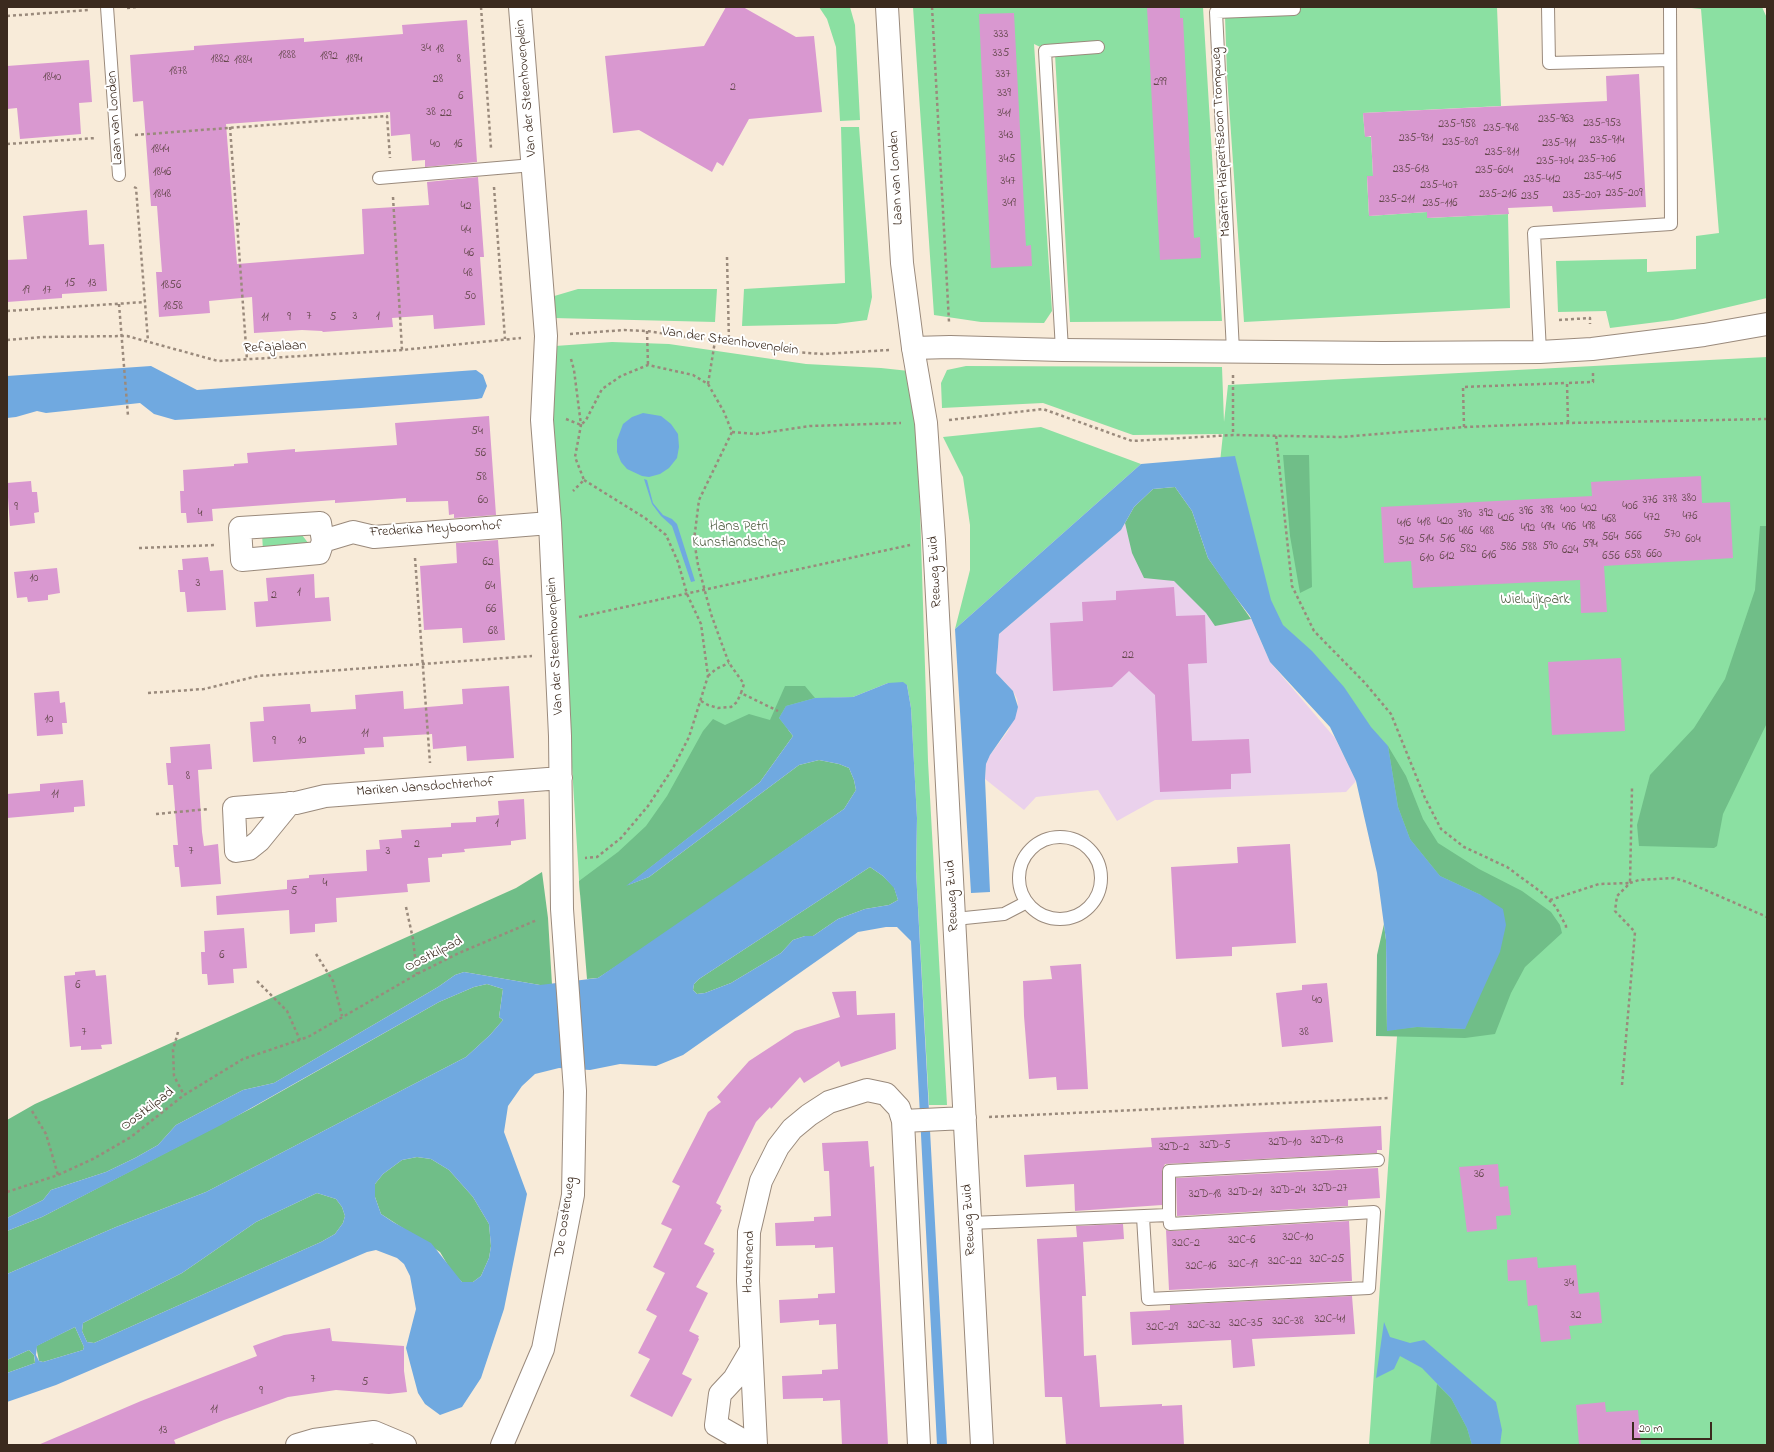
<!DOCTYPE html>
<style>
body{margin:0}
#map{position:relative;width:1774px;height:1452px;overflow:hidden;background:#f8ebd9;font-family:"Indie Flower",sans-serif}
canvas{display:block}
.frame{position:absolute;inset:0;border:8px solid #3b2a1e;pointer-events:none}
.scale{position:absolute;left:1632px;top:1422px;width:80px;height:18px;box-sizing:border-box;border:2px solid #3b2a1e;border-top:0;padding-left:5px;font-size:12px;line-height:14px;white-space:nowrap;color:#3b2a1e;-webkit-text-stroke:3px #fff;paint-order:stroke}
</style>
<div id="map">
<canvas width="1774" height="1452"></canvas>
<div class="frame"></div>
<div class="scale">20 m</div>
</div>
<script>
const ctx = document.querySelector('canvas').getContext('2d');
ctx.lineJoin = 'round';
function fillPath(path, color) { ctx.fillStyle = color; ctx.fill(path, 'evenodd'); }
const shape = rows => new Path2D(rows.map(r => 'M' + r).join(''));
function stroke(path, color, width, dash) { ctx.strokeStyle = color; ctx.lineWidth = width; ctx.lineCap = dash ? 'butt' : 'round'; ctx.setLineDash(dash || []); ctx.stroke(path); }
function label(font, color, halo, rows, align = 'center') {
  ctx.font = font + ' "Indie Flower",sans-serif'; ctx.lineWidth = 4; ctx.setLineDash([]); ctx.textBaseline = 'middle'; ctx.strokeStyle = halo; ctx.fillStyle = color; for (const [text, x, y, turn = 0] of rows) {
    ctx.save(); ctx.translate(x, y); ctx.rotate((+turn || 0) * Math.PI / 180); ctx.textAlign = isNaN(turn) ? turn : align; if (halo) ctx.strokeText(text, 0, 0); ctx.fillText(text, 0, 0); ctx.restore();
  }
}
fillPath(shape([
 [1134,507,1229,595,1251,619,1270,662,1335,738,1356,781,1346,792,1155,800,1117,821,1098,790,1036,797,1024,810,985,779,986,764,990,755,1008,731,1018,707,1017,699,1013,691,996,673,999,634,1121,530]
]), '#ead1ec');
fillPath(shape([
 [819,7,850,7,855,25,860,120,840,121,836,47,827,19],
 [913,7,1203,7,1222,321,1070,322,1055,54,1034,44,1052,311,1044,323,981,322,934,315],
 [1299,7,1497,7,1501,106,1363,113,1365,136,1371,137,1373,176,1367,177,1369,216,1427,212,1428,218,1508,214,1510,308,1244,322,1227,75,1225,16],
 [1682,7,1762,7,1767,18,1767,298,1673,320,1610,328,1606,311,1558,312,1556,261,1647,259,1647,272,1696,269,1696,236,1719,233,1701,9],
 [841,127,859,127,872,297,867,320,836,324,742,326,744,289,845,283],
 [578,289,717,289,715,322,553,318,551,297],
 [612,342,669,344,806,364,881,368,909,371,917,416,928,761,947,1105,929,1105,916,871,917,818,911,708,907,685,888,683,853,697,829,698,580,895,550,414,555,346],
 [1767,357,1767,1445,1369,1445,1410,847,1215,509,1223,434,1133,435,1043,403,942,408,941,383,947,370,966,366,1222,367,1224,422,1228,385],
 [1041,427,1141,464,955,629,970,570,970,525,963,477,943,437],
 [298,530,309,544,263,551,262,533]
]), '#8be0a2');
fillPath(shape([
 [1283,455,1309,455,1312,587,1300,593,1290,536],
 [1175,487,1192,511,1208,558,1251,619,1215,626,1206,613,1174,581,1144,578,1132,553,1125,523,1134,507,1153,489],
 [1760,526,1767,526,1767,723,1723,814,1717,846,1714,848,1639,846,1637,825,1650,775,1694,728,1725,679,1755,590],
 [785,686,805,686,815,698,786,706,779,718,793,736,760,782,628,885,649,877,799,765,819,760,839,764,849,768,854,780,856,790,844,809,640,951,598,978,587,979,579,881,618,852,646,826,667,796,703,731,713,719,725,725,749,714,770,720],
 [1388,746,1406,776,1423,819,1438,843,1479,869,1522,891,1551,912,1560,925,1562,933,1525,967,1511,993,1495,1034,1465,1038,1376,1036,1377,955,1384,924,1386,940,1387,1030,1417,1027,1465,1029,1481,895,1440,876,1410,839,1398,807],
 [870,867,883,876,894,887,898,900,889,905,865,909,838,919,813,936,805,936,793,940,781,953,731,983,705,993,697,994,693,990,694,984,699,979],
 [542,872,548,918,552,985,540,985,464,972,455,975,438,987,274,1083,243,1090,176,1125,158,1145,135,1158,106,1172,51,1190,43,1200,7,1218,7,1120,35,1104,516,888],
 [487,984,503,989,499,1017,503,1020,490,1035,466,1057,206,1192,116,1227,7,1274,7,1231,42,1217,252,1108,439,1002,474,987],
 [417,1157,431,1159,449,1170,473,1197,489,1224,491,1246,489,1258,481,1276,473,1282,462,1282,452,1272,440,1252,381,1214,375,1197,375,1184,383,1174,402,1160],
 [317,1193,336,1199,342,1207,345,1216,343,1223,335,1234,321,1242,94,1343,87,1342,82,1331,83,1323,182,1273,256,1222],
 [75,1327,84,1347,83,1350,43,1362,39,1361,36,1346],
 [29,1350,34,1355,35,1363,7,1373,7,1360],
 [1437,1384,1451,1398,1467,1428,1472,1445,1430,1445]
]), '#70be88');
fillPath(shape([
 [151,366,197,390,476,370,483,375,487,386,482,398,477,399,361,408,175,420,154,414,140,403,46,413,37,411,16,417,7,418,7,376],
 [643,413,661,416,671,424,678,434,679,447,677,458,669,468,660,474,649,477,642,476,627,469,621,462,617,452,617,440,623,424,632,417],
 [1235,456,1271,600,1283,625,1312,651,1344,687,1371,727,1388,746,1398,807,1410,839,1440,876,1481,895,1503,909,1506,925,1500,952,1465,1029,1417,1027,1387,1031,1386,940,1377,873,1356,781,1330,727,1270,662,1250,616,1230,590,1208,558,1192,511,1175,487,1153,489,1134,507,1121,530,999,634,996,673,1013,691,1018,707,1015,719,990,755,986,764,985,779,990,892,971,893,955,629,1141,464],
 [644,479,647,480,653,503,663,515,672,519,677,524,695,581,691,582,672,526,661,516,652,504],
 [903,682,907,685,911,708,917,818,916,871,947,1445,937,1445,911,941,897,927,886,927,858,932,683,1055,656,1066,620,1064,590,1070,559,1068,535,1074,522,1086,508,1106,504,1132,527,1194,504,1309,481,1378,462,1407,440,1415,425,1404,418,1393,406,1348,416,1309,410,1276,404,1264,397,1258,376,1250,367,1252,56,1385,7,1402,7,1373,35,1363,35,1360,34,1355,29,1350,7,1360,7,1274,116,1227,206,1192,466,1057,490,1035,503,1020,499,1017,503,989,487,984,474,987,439,1002,221,1125,42,1217,7,1231,7,1218,43,1200,51,1190,106,1172,135,1158,158,1145,176,1125,243,1090,274,1083,438,987,455,975,464,972,540,985,598,978,844,809,856,790,854,780,849,768,839,764,819,760,799,765,649,877,626,886,760,782,793,736,779,718,786,706,815,698,853,697,888,683],
 [870,867,883,876,894,888,898,900,889,905,865,909,838,919,813,936,805,936,793,940,781,953,731,983,705,993,697,994,693,990,694,984,699,979],
 [417,1157,431,1159,449,1170,473,1197,489,1224,491,1246,489,1258,481,1276,473,1282,462,1282,431,1243,393,1222,381,1214,375,1197,375,1184,383,1174,402,1160],
 [317,1193,336,1199,342,1207,345,1216,343,1223,335,1234,321,1242,94,1343,87,1342,82,1331,83,1323,182,1273,256,1222],
 [75,1327,84,1347,83,1350,43,1362,39,1361,36,1355,37,1346],
 [1384,1322,1390,1337,1410,1343,1424,1340,1496,1402,1502,1430,1500,1445,1472,1445,1467,1428,1451,1398,1422,1368,1400,1356,1394,1369,1376,1378]
]), '#70a9e0');
fillPath(shape([
 [726,7,743,7,796,37,814,36,822,112,749,119,723,166,717,162,712,172,639,130,613,133,605,56,704,46],
 [1147,7,1180,7,1180,18,1183,18,1194,238,1200,237,1201,258,1160,260],
 [1014,13,1026,246,1031,245,1032,266,991,268,979,14],
 [467,20,477,162,425,167,425,160,412,161,410,134,391,136,390,112,226,124,237,264,364,254,362,209,429,205,427,182,478,177,484,257,480,257,485,325,434,329,433,315,392,318,393,327,323,332,322,331,302,330,254,333,252,297,209,301,210,313,159,317,156,272,162,272,157,206,151,206,143,101,133,102,130,55,194,50,194,46,304,38,304,42,403,34,402,25],
 [89,60,92,102,79,103,81,134,20,139,17,108,7,109,7,66],
 [1639,74,1646,207,1553,212,1552,206,1508,208,1509,214,1427,218,1427,212,1369,216,1367,176,1373,176,1371,136,1365,137,1363,113,1607,101,1606,76],
 [87,210,89,245,104,244,107,291,62,294,62,298,7,302,7,260,27,259,23,216],
 [489,416,496,515,454,518,454,514,449,515,448,501,406,502,406,498,335,503,335,500,212,509,213,521,187,523,186,513,181,513,180,491,184,491,183,470,234,466,234,464,248,463,247,453,295,449,295,452,397,445,395,423],
 [1701,476,1702,503,1730,502,1733,558,1604,566,1607,612,1581,613,1580,580,1413,588,1411,561,1384,563,1381,507,1592,496,1591,482],
 [31,481,32,492,37,492,39,512,34,513,35,523,10,526,7,483],
 [498,540,505,640,463,643,462,628,424,630,420,566,457,563,456,543],
 [208,557,210,571,223,570,226,610,187,612,185,592,180,592,178,570,183,570,182,559],
 [57,568,60,593,48,595,48,600,28,602,27,597,17,598,14,572],
 [314,574,315,598,329,597,331,621,256,627,254,602,268,601,266,578],
 [1174,587,1176,616,1205,615,1207,663,1188,664,1192,741,1249,739,1251,773,1231,774,1231,789,1160,792,1155,695,1129,671,1112,687,1053,691,1050,623,1083,621,1082,602,1116,600,1116,591],
 [1621,658,1625,731,1552,735,1548,662],
 [509,686,514,758,467,761,466,746,433,749,432,734,383,737,384,747,364,748,365,754,253,762,250,722,264,721,263,707,310,704,311,712,356,709,355,695,403,691,404,709,463,704,462,689],
 [59,691,60,703,65,702,67,723,62,723,63,734,37,736,34,693],
 [210,744,212,769,198,770,202,832,204,846,218,844,221,884,181,887,179,867,175,867,173,845,178,845,177,834,173,785,168,785,166,763,171,763,170,747],
 [83,780,85,806,74,807,74,812,7,818,7,794,40,791,40,784],
 [524,799,526,839,511,841,511,845,464,849,465,852,442,854,442,857,428,858,430,882,407,884,408,892,336,898,337,922,315,924,315,932,290,934,289,910,217,915,216,896,287,889,287,880,309,878,309,875,367,871,366,850,380,849,379,840,402,838,401,830,451,827,451,823,476,822,476,817,499,815,498,801],
 [1290,844,1296,943,1232,947,1232,956,1176,959,1171,867,1238,863,1237,847],
 [244,928,247,968,233,969,234,983,208,985,207,974,202,974,201,952,205,952,204,931],
 [1081,964,1088,1089,1057,1090,1056,1077,1029,1079,1024,1016,1023,981,1052,979,1050,966],
 [95,970,96,976,106,975,112,1044,101,1045,102,1049,81,1050,81,1046,70,1047,64,976,75,975,75,972],
 [1327,983,1333,1042,1282,1047,1276,993,1302,990,1302,985],
 [856,991,857,1015,895,1013,896,1049,841,1067,839,1061,804,1083,800,1077,771,1109,770,1107,756,1122,716,1203,721,1206,720,1209,722,1210,704,1244,714,1249,713,1252,715,1253,696,1287,708,1293,689,1331,699,1336,698,1338,699,1339,682,1374,692,1379,672,1417,630,1396,650,1359,638,1353,657,1316,646,1310,665,1273,653,1267,672,1229,661,1224,680,1186,672,1182,708,1112,721,1102,717,1097,749,1061,795,1031,840,1017,832,992],
 [1381,1126,1382,1150,1377,1150,1377,1153,1165,1164,1162,1171,1162,1205,1075,1211,1074,1184,1026,1187,1024,1155,1152,1147,1151,1138],
 [868,1141,870,1167,874,1166,888,1445,842,1445,840,1400,823,1401,823,1398,783,1399,782,1376,822,1374,822,1370,838,1369,836,1324,819,1325,819,1320,780,1323,779,1300,818,1298,818,1294,835,1293,833,1247,815,1248,815,1245,776,1246,775,1223,814,1221,814,1217,831,1216,829,1171,824,1171,822,1143],
 [1498,1164,1500,1187,1508,1186,1511,1215,1496,1216,1497,1229,1467,1232,1459,1167],
 [1378,1168,1380,1198,1348,1200,1348,1206,1177,1216,1176,1178],
 [1349,1221,1352,1281,1169,1290,1166,1230,1170,1231],
 [1123,1224,1124,1239,1083,1242,1086,1296,1082,1296,1084,1356,1096,1355,1100,1407,1162,1404,1162,1406,1182,1405,1184,1445,1066,1445,1062,1397,1045,1397,1037,1239,1077,1237,1076,1226],
 [1537,1257,1538,1268,1576,1265,1579,1294,1599,1292,1602,1323,1569,1326,1571,1339,1541,1342,1537,1305,1528,1306,1526,1280,1508,1281,1507,1260],
 [1352,1296,1355,1334,1252,1339,1255,1366,1233,1368,1231,1340,1132,1345,1130,1312,1170,1310,1170,1305],
 [330,1328,332,1341,404,1346,404,1371,407,1392,389,1394,336,1390,288,1397,224,1420,174,1440,176,1445,38,1445,141,1401,257,1356,253,1346,284,1335],
 [1605,1402,1606,1412,1638,1410,1641,1445,1579,1445,1576,1405]
]), '#d998d0');
const lane = shape([
 [107,7,119,175],
 [1548,7,1549,63,1670,60],
 [379,178,533,165],
 [1062,350,1045,51,1098,47],
 [1233,351,1216,12,1294,9],
 [1540,352,1534,233,1671,224,1670,7],
 '1019 878a41 41 0 1 1 82 0a41 41 0 1 1-82 0Z',
 [955,919,1004,914,1027,902],
 [1169,1215,1169,1171,1378,1160],
 [970,1223,1169,1215,1170,1224,1374,1212,1369,1288,1148,1299,1143,1217]
]);
const street = shape([
 [913,348,926,423,934,540,982,1445],
 [320,523,323,541,319,553,242,560,240,528,320,523],
 [323,541,353,532,374,537,550,523],
 [290,803,259,841,249,849,236,851,234,808,296,803,325,796,561,778],
 [903,1121,965,1118],
 [297,1445,314,1440,374,1432,405,1445],
 [502,1445,543,1349,573,1195,575,1091,562,909,560,736,550,523,542,420,546,336,520,7],
 [745,1445,737,1437,716,1425,720,1394,734,1379,751,1350],
 [756,1445,748,1281,749,1232,761,1181,778,1147,792,1129,809,1115,829,1102,867,1090,886,1094,899,1108,903,1121,919,1445]
]);
const secondary = shape([
 [887,7,902,263,913,348,950,347,1062,350,1383,353,1540,352,1592,349,1704,335,1767,324]
]);
stroke(lane, '#9a8a7c', 14);
stroke(street, '#9a8a7c', 24);
stroke(secondary, '#9a8a7c', 24);
stroke(shape([
 [481,7,491,148],
 [932,7,949,322],
 [127,8,136,7],
 [7,16,88,10],
 [230,127,247,360],
 [135,135,387,116,390,158],
 [7,144,96,138],
 [134,187,136,188,148,341],
 [494,187,505,339],
 [393,197,402,350],
 [237,224,241,224],
 [727,257,729,342],
 [119,304,128,416],
 [7,311,145,302],
 [1559,320,1590,318,1590,324],
 [647,331,648,365],
 [570,334,624,330,647,331,779,351,823,354,889,350],
 [7,340,43,337,127,336,218,361,402,350,521,338],
 [571,359,574,370,581,425,575,457,584,480,573,491],
 [1233,375,1233,435],
 [708,384,715,341],
 [566,419,581,425,586,420,602,389,621,376,648,365,693,375,708,384,724,412,732,432,699,500,694,540,698,565,711,614,724,650,729,663,744,684,741,693,778,711],
 [949,420,1043,409,1132,441,1233,435,1341,437,1464,427,1568,423,1767,419],
 [1568,423,1567,383,1593,382,1593,373],
 [1464,427,1463,387,1567,383],
 [732,432,756,434,810,426,901,423],
 [1276,436,1292,586,1314,631,1365,683,1391,714,1425,798,1441,829,1464,847,1507,867,1541,892,1556,907,1566,926,1566,930],
 [584,480,645,518,666,535,678,562,687,594,701,624,708,676,689,737,673,768,648,806,621,838,597,857,585,858],
 [139,548,216,545],
 [415,558,430,763],
 [579,617,910,545],
 [708,676,716,669,729,663],
 [148,693,204,689,258,676,532,656],
 [701,701,708,705,718,708,731,707,737,702,741,693],
 [156,814,209,809],
 [1550,900,1599,884,1630,883,1632,788],
 [406,907,413,939,417,974],
 [316,954,333,981,342,1016],
 [257,981,287,1011,300,1040],
 [178,1032,173,1050,174,1076,184,1095],
 [1622,1085,1635,932,1615,911,1617,896,1630,883,1639,880,1674,878,1687,882,1767,917],
 [32,1111,46,1134,58,1175],
 [989,1117,1389,1098],
 [7,1192,58,1175,93,1159,131,1137,184,1095,243,1059,308,1037,417,974,459,953,537,920]
]), '#9a8a7c', 2.5, [3, 3]);
stroke(lane, '#fff', 12);
stroke(street, '#fff', 22);
stroke(secondary, '#fff', 22);
label('12px', '#62464a', null, [
 ["333",1001,35],
 ["34",426,49],
 ["18",440,50],
 ["335",1001,54],
 ["1888",287,56],
 ["1892",329,57],
 ["1882",220,60],
 ["1894",354,60],
 ["8",459,60],
 ["1884",243,61],
 ["1878",178,72],
 ["337",1003,75],
 ["1840",52,78],
 ["28",438,80],
 ["299",1160,83],
 ["2",733,88],
 ["339",1004,94],
 ["6",461,97],
 ["38",431,113],
 ["22",446,114],
 ["341",1004,114],
 ["235-963",1556,120],
 ["235-953",1602,124],
 ["235-958",1457,125],
 ["235-948",1501,129],
 ["343",1006,136],
 ["235-931",1416,139],
 ["235-914",1607,141],
 ["235-809",1460,143],
 ["235-911",1559,144],
 ["40",435,145],
 ["16",458,145],
 ["1844",160,150],
 ["235-811",1502,153],
 ["345",1007,160],
 ["235-706",1597,160],
 ["235-704",1555,162],
 ["235-613",1411,170],
 ["235-604",1494,171],
 ["1846",162,173],
 ["235-415",1603,177],
 ["235-412",1542,180],
 ["347",1008,182],
 ["235-407",1439,186],
 ["235-209",1624,194],
 ["1848",162,195],
 ["235-216",1498,195],
 ["235-207",1582,196],
 ["235",1530,197],
 ["235-211",1397,200],
 ["349",1009,204],
 ["235-116",1440,204],
 ["42",466,207],
 ["44",466,231],
 ["46",469,254],
 ["48",468,274],
 ["15",70,284],
 ["13",92,284],
 ["1856",171,286],
 ["19",26,291],
 ["17",47,291],
 ["50",470,297],
 ["1858",173,307],
 ["7",309,317],
 ["3",355,317],
 ["1",378,317],
 ["11",265,318],
 ["9",289,318],
 ["5",333,318],
 ["54",477,432],
 ["56",480,454],
 ["58",481,478],
 ["380",1689,499],
 ["378",1670,500],
 ["60",483,501],
 ["376",1650,501],
 ["406",1630,507],
 ["9",16,508],
 ["402",1589,509],
 ["400",1568,510],
 ["398",1547,511],
 ["396",1526,512],
 ["4",200,514],
 ["392",1486,514],
 ["390",1465,515],
 ["476",1690,517],
 ["472",1652,518],
 ["426",1506,519],
 ["468",1609,520],
 ["420",1445,522],
 ["418",1424,523],
 ["416",1404,524],
 ["498",1589,527],
 ["494",1548,528],
 ["496",1569,528],
 ["492",1528,529],
 ["486",1466,532],
 ["488",1487,532],
 ["570",1672,535],
 ["566",1633,537],
 ["564",1610,538],
 ["514",1426,540],
 ["516",1447,540],
 ["604",1693,540],
 ["512",1406,542],
 ["594",1590,545],
 ["590",1550,547],
 ["586",1508,548],
 ["588",1529,548],
 ["582",1468,550],
 ["624",1570,551],
 ["660",1654,555],
 ["616",1489,556],
 ["658",1633,556],
 ["612",1447,557],
 ["656",1611,557],
 ["610",1427,559],
 ["62",488,563],
 ["10",34,579],
 ["3",198,584],
 ["64",490,587],
 ["1",299,593],
 ["2",274,596],
 ["66",491,610],
 ["68",493,632],
 ["22",1128,656],
 ["10",49,720],
 ["11",365,734],
 ["10",302,741],
 ["9",274,742],
 ["8",188,777],
 ["11",55,795],
 ["1",497,824],
 ["2",417,845],
 ["7",191,852],
 ["3",388,852],
 ["4",325,884],
 ["5",294,892],
 ["6",222,956],
 ["6",78,986],
 ["40",1317,1001],
 ["7",84,1033],
 ["38",1304,1033],
 ["32D-13",1327,1141],
 ["32D-10",1285,1143],
 ["32D-5",1215,1146],
 ["32D-2",1174,1148],
 ["36",1479,1175],
 ["32D-27",1330,1189],
 ["32D-24",1288,1191],
 ["32D-21",1245,1193],
 ["32D-18",1205,1195],
 ["32C-10",1298,1238],
 ["32C-6",1242,1241],
 ["32C-2",1186,1244],
 ["32C-25",1327,1260],
 ["32C-22",1285,1262],
 ["32C-19",1243,1265],
 ["32C-16",1201,1267],
 ["34",1569,1284],
 ["32",1576,1316],
 ["32C-41",1330,1320],
 ["32C-38",1288,1322],
 ["32C-35",1246,1324],
 ["32C-32",1204,1326],
 ["32C-29",1162,1328],
 ["7",313,1380],
 ["5",365,1383],
 ["9",261,1392],
 ["11",214,1410],
 ["13",163,1431]
]);
label('14px', '#3b2a1e', '#fff', [
 ["Van der Steenhovenplein",527,88,-95],
 ["Laan van Londen",116,118,-94],
 ["Maarten Harpertszoon Trompweg",1222,142,-93],
 ["Laan van Londen",897,178,-93],
 ["Van der Steenhovenplein",730,342,8],
 ["Refajalaan",275,348,-3],
 ["Frederika Meyboomhof",436,530,-3],
 ["Reeweg Zuid",936,572,-93],
 ["Van der Steenhovenplein",556,646,-93],
 ["Mariken Jansdochterhof",425,788,-4],
 ["Reeweg Zuid",953,896,-93],
 ["Oostkilpad",434,955,-27],
 ["Oostkilpad",148,1110,-37],
 ["De Oosterweg",566,1217,-82],
 ["Reeweg Zuid",970,1220,-93],
 ["Houtenend",750,1262,-88]
]);
label('14px', '#536146', '#fff', [
 ["Hans Petri",739,528],
 ["Kunstlandschap",739,544],
 ["Wielwijkpark",1535,601]
]);
</script>
